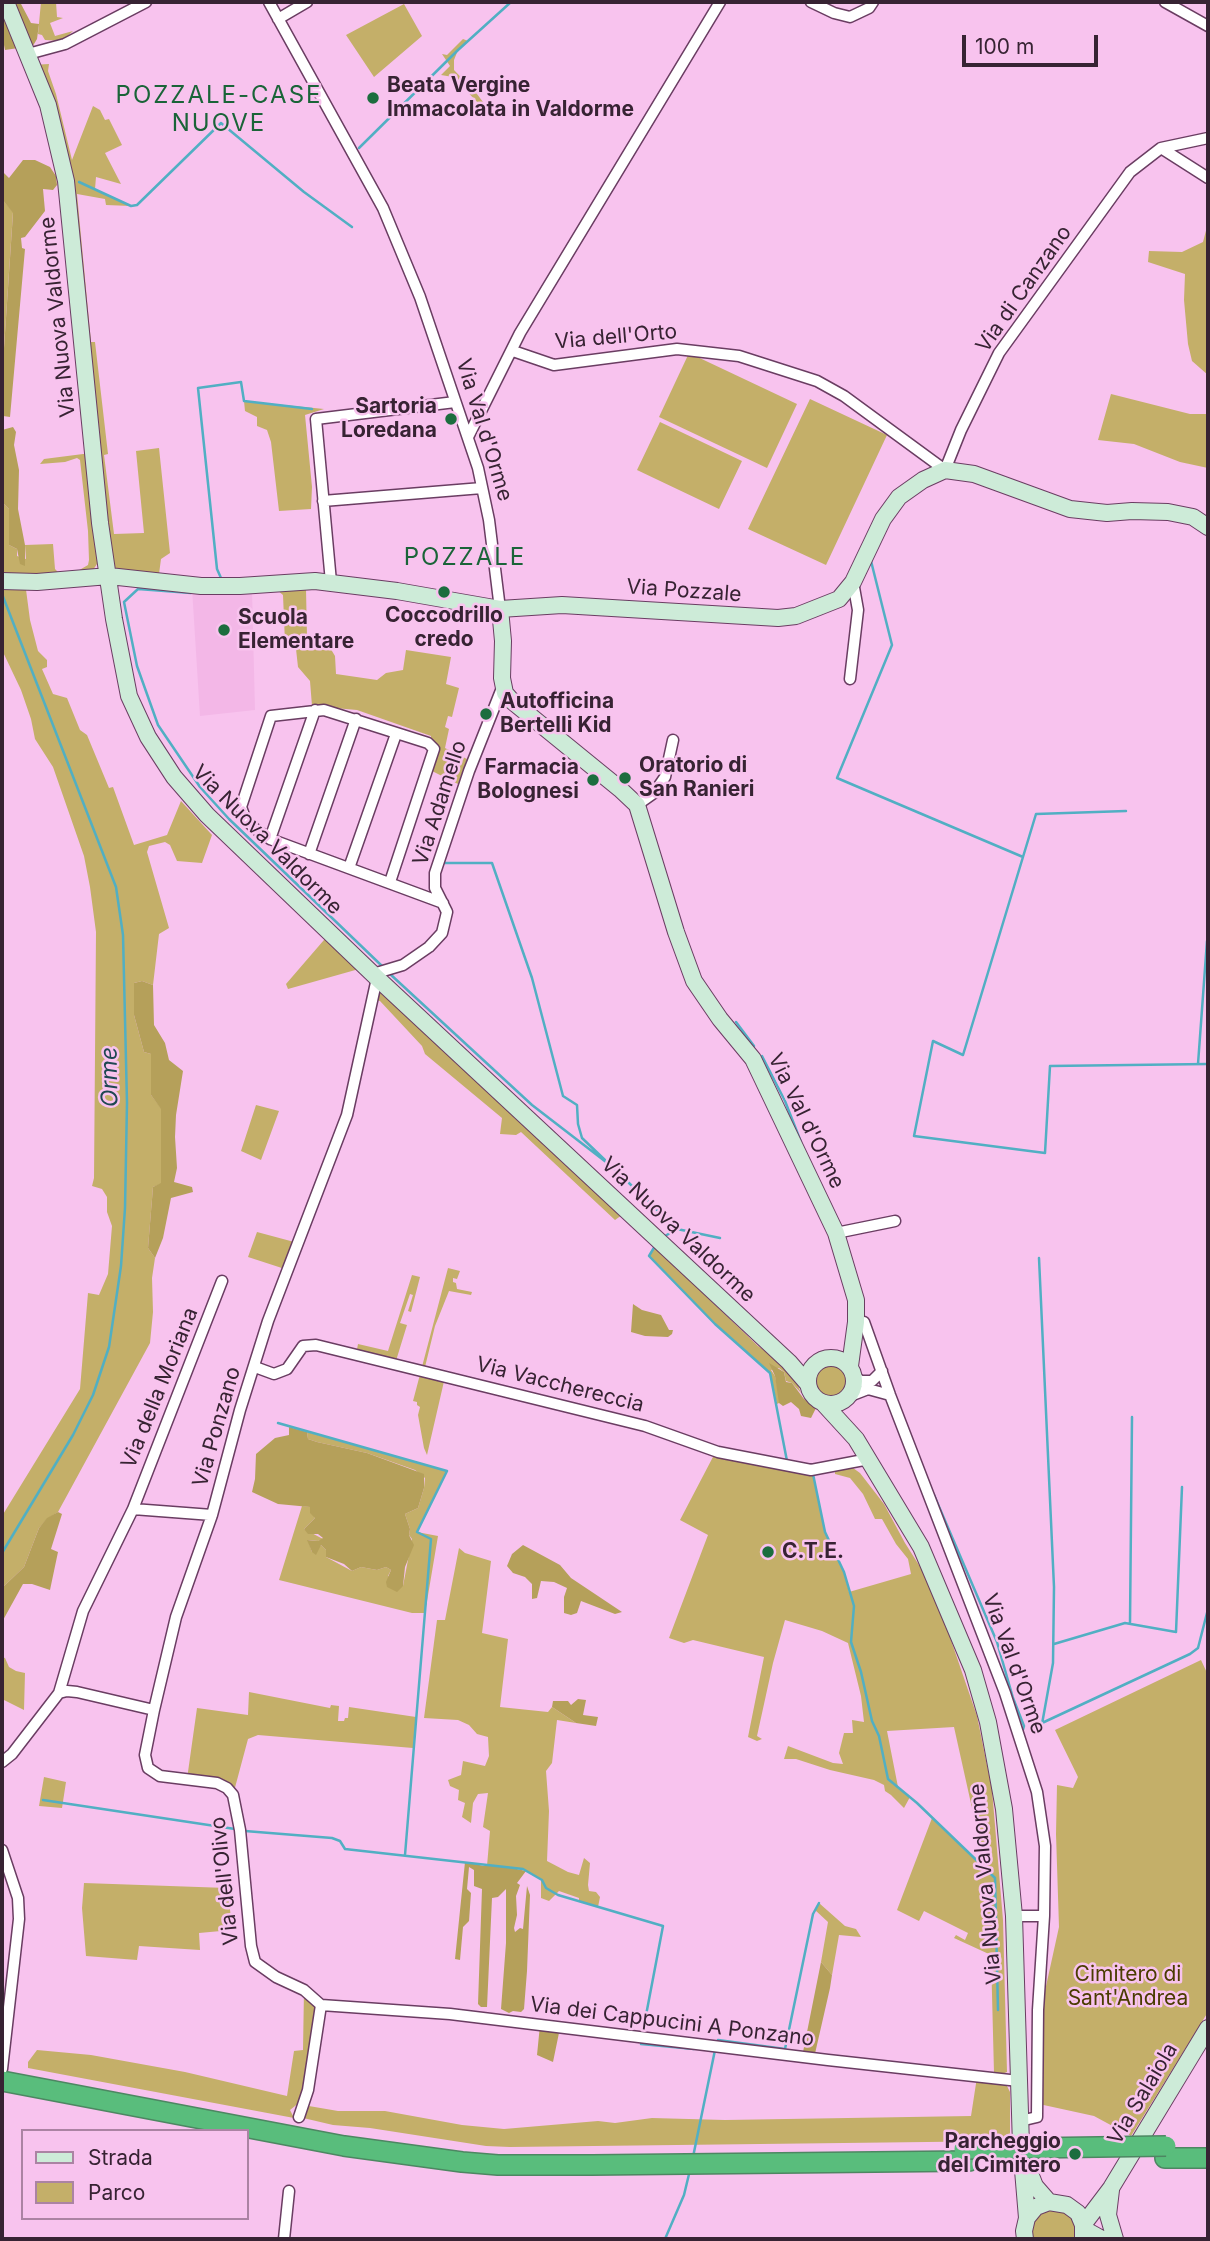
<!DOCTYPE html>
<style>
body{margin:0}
#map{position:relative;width:1210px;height:2241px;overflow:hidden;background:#f8c3ee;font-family:Inter,sans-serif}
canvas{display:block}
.frame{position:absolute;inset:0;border:4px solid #372333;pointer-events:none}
.legend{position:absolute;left:21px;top:2129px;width:228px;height:91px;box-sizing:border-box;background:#f8c3ee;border:2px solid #ab83a3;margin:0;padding:9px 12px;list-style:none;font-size:21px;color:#372333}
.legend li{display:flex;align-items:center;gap:14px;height:35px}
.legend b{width:35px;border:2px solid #ab83a3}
.scale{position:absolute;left:962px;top:35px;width:136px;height:32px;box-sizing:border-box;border:4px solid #372333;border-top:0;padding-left:9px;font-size:21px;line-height:24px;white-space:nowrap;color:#372333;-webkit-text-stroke:5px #f8c3ee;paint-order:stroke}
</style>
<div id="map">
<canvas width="1210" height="2241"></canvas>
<div class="frame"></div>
<ul class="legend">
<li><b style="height:9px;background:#cdebd8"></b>Strada</li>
<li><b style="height:19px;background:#c4af69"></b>Parco</li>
</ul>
<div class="scale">100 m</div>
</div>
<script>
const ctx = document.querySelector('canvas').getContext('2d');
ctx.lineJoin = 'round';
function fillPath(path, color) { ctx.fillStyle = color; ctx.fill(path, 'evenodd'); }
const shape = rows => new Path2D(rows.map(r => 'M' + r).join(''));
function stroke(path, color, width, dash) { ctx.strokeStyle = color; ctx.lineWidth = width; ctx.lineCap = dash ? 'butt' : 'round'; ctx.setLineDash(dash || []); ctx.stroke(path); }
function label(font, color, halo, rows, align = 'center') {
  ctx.font = font + ' Inter,sans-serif'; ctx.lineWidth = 5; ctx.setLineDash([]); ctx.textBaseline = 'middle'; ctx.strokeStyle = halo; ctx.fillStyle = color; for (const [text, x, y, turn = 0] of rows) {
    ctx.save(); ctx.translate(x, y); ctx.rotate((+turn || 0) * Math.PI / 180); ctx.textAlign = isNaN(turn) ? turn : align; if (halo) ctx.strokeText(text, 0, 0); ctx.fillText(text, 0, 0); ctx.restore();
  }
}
fillPath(shape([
 [192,588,252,590,255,710,200,716]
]), '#f3b7e7');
fillPath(shape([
 [41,2,56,2,57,17,63,18,50,23,55,36,73,31,62,41,45,40,42,35,38,34],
 [404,4,422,36,374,77,346,35],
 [463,39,468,41,458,50,454,60,454,70,477,94,486,106,482,107,453,77,441,75,450,66,442,54,447,55],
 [49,64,48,71,56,94,72,160,93,106,100,110,105,120,109,119,122,145,105,153,121,184,96,177,95,189,131,206,106,205,105,199,77,194,91,342,95,342,108,454,104,455,114,534,144,533,136,451,159,448,170,553,161,559,159,574,117,570,112,564,66,181,32,65],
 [2,199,13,212,2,378],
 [1208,223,1207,344,1208,375,1192,361,1188,344,1184,300,1185,274,1148,262,1149,251,1182,252,1203,242],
 [689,353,797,404,767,468,659,417],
 [1111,394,1190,414,1208,414,1208,468,1180,462,1134,444,1098,440],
 [810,399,887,435,826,565,748,529],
 [244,401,324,409,305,415,312,487,311,509,279,511,271,442,267,430,257,426,257,417,245,411],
 [660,422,742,461,719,509,637,470],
 [83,454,88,454,98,556,97,564,93,570,76,572,88,565,89,560,88,531,80,460,77,458,65,462,40,464,44,459],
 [2,502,9,509,9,545,17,549,17,556,26,559,25,545,53,544,55,569,60,574,25,582,30,620,38,651,47,660,47,667,42,669,53,694,67,698,80,730,87,735,109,788,113,787,134,845,167,835,181,801,212,835,202,863,177,861,170,845,165,842,149,846,147,852,169,928,159,934,153,985,142,981,134,983,134,1015,144,1052,151,1054,153,1060,151,1095,161,1108,161,1184,153,1187,148,1248,155,1258,152,1278,153,1312,150,1343,58,1512,47,1519,39,1528,24,1567,2,1588,2,1516,80,1389,88,1293,99,1295,108,1274,112,1226,107,1212,107,1197,102,1189,92,1186,94,1178,96,932,90,887,84,856,53,767,35,739,31,719,21,690,2,650],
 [306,589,307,637,318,639,329,646,335,656,336,674,377,680,386,673,403,670,406,650,451,657,446,684,459,688,452,717,448,716,445,727,449,729,445,748,467,759,458,784,430,770,431,736,357,710,312,706,310,681,298,667,296,649,285,643,283,595,277,590],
 [330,933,366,967,288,989,286,984],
 [380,993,387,995,622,1215,615,1220,521,1132,516,1135,500,1134,502,1118,425,1054,422,1046,380,1001,376,1000],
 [256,1105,279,1111,261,1160,241,1151],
 [257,1232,298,1243,288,1270,248,1257],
 [655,1247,758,1346,781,1362,795,1378,801,1393,792,1383,786,1381,784,1372,779,1368,771,1370,775,1376,779,1394,779,1403,777,1404,770,1373,715,1324,649,1256],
 [448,1268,460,1271,457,1279,453,1278,453,1282,456,1283,457,1289,472,1292,471,1295,449,1291,435,1326,424,1371,445,1377,427,1455,424,1448,418,1415,420,1407,417,1405,417,1402,413,1401],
 [412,1275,420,1277,411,1312,408,1311,413,1295,410,1294,400,1323,407,1325,395,1364,356,1355,358,1344,388,1351],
 '813 1381a18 18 0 1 1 36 0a18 18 0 1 1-36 0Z',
 [307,1432,447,1471,417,1532,438,1536,425,1613,412,1613,279,1580,302,1506,310,1507,315,1518,304,1529,323,1539,318,1541,308,1540,312,1552,321,1545,326,1550,326,1557,352,1571,361,1567,377,1570,386,1567,391,1570,388,1576,403,1586,412,1539,409,1535,410,1529,405,1514,418,1508,424,1488,425,1478,415,1470,367,1453,317,1442,308,1439],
 [714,1455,813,1474,825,1532,844,1572,849,1592,911,1574,908,1559,896,1544,882,1519,875,1519,863,1494,850,1478,835,1474,835,1470,853,1468,860,1473,884,1504,905,1543,924,1573,942,1614,977,1716,992,1790,1003,1920,1007,2072,1002,2074,994,2073,991,1955,954,1938,956,1935,965,1940,968,1933,924,1911,919,1921,897,1910,932,1818,982,1865,982,1853,954,1727,887,1731,898,1787,910,1797,904,1808,891,1795,885,1791,884,1785,874,1780,830,1770,796,1759,784,1759,788,1746,833,1763,843,1764,839,1753,844,1733,853,1733,852,1720,864,1722,861,1696,848,1643,822,1631,785,1620,773,1663,757,1736,762,1739,757,1741,748,1737,764,1657,693,1640,684,1643,669,1638,708,1535,680,1520],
 [459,1548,465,1553,491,1561,482,1633,508,1639,500,1707,548,1712,552,1707,576,1723,557,1720,552,1763,546,1771,549,1811,547,1861,568,1872,579,1875,584,1858,590,1863,588,1885,589,1891,596,1892,600,1897,598,1907,579,1901,579,1898,559,1891,549,1901,541,1898,541,1879,523,1869,487,1866,490,1831,483,1827,488,1793,478,1794,473,1803,471,1823,462,1817,465,1803,458,1800,459,1790,450,1786,448,1780,461,1775,463,1761,485,1766,489,1756,488,1737,477,1734,469,1725,458,1720,424,1718,437,1620,445,1620],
 [2,1657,5,1658,9,1667,16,1671,25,1673,24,1710,2,1699],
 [1201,1660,1208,1675,1208,2012,1131,2136,1094,2116,1039,2104,1041,2009,1059,1927,1056,1834,1057,1785,1073,1788,1078,1777,1055,1730],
 [249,1692,330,1708,331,1705,339,1706,338,1721,344,1721,345,1718,348,1718,349,1707,416,1717,413,1748,258,1735,248,1739,233,1795,227,1788,187,1779,197,1708,248,1715],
 [44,1777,66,1782,62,1808,39,1806],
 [84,1883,227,1888,231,1917,226,1917,226,1922,231,1922,232,1930,199,1933,200,1950,139,1946,137,1960,86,1956,82,1908],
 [819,1903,845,1926,856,1929,861,1937,839,1935,832,1975,821,1962,828,1922,815,1910],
 [304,1990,321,2005,300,2102,290,2110,294,2118,28,2068,28,2062,37,2050,91,2055,185,2072,287,2096,294,2051,303,2050],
 [977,2077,1005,2082,1010,2092,1010,2141,510,2147,486,2146,370,2128,333,2125,299,2117,303,2105,338,2111,385,2111,462,2125,504,2129,598,2121,615,2123,652,2118,725,2120,971,2116],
 [1050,2208,1065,2210,1076,2223,1076,2239,1031,2239,1030,2227,1039,2213]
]), '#c4af69');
fillPath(shape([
 [2,2,20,2,31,23,39,24,37,39,28,54,25,47,5,50,2,35],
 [23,160,35,160,50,167,56,176,57,185,53,190,43,189,45,211,25,237,21,238,22,248,25,249,10,417,3,416,2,412,2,378,13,213,2,199,2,171,9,178],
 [13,427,16,432,14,445,19,470,18,509,25,545,25,566,20,564,17,549,9,545,9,509,2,502,2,430],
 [142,981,153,985,154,1025,165,1043,169,1060,183,1071,176,1115,175,1137,177,1168,174,1182,192,1187,193,1192,171,1198,163,1238,155,1258,148,1248,153,1187,161,1183,161,1109,151,1095,151,1054,144,1052,134,1015,134,983],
 [633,1304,642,1310,661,1315,669,1330,673,1330,672,1334,668,1337,645,1336,631,1332],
 [769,1363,784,1372,786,1382,792,1383,804,1399,816,1408,811,1418,801,1416,799,1409,791,1402,783,1406,779,1403,775,1376],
 [289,1427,307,1432,308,1439,317,1442,367,1453,424,1474,424,1488,418,1508,405,1514,410,1529,409,1535,414,1545,405,1567,403,1586,397,1592,387,1587,386,1582,391,1570,386,1567,377,1570,361,1567,352,1571,344,1564,326,1557,326,1550,321,1545,316,1555,312,1552,307,1540,318,1541,323,1538,318,1534,308,1534,304,1529,315,1518,310,1513,310,1507,278,1504,252,1492,255,1479,256,1454,275,1438,289,1435],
 [58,1512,62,1514,51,1549,58,1552,50,1590,32,1584,23,1584,2,1622,2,1588,24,1567,39,1528,47,1518],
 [523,1545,560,1565,571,1578,622,1612,615,1614,581,1601,577,1613,571,1615,564,1613,564,1597,567,1588,554,1582,541,1581,537,1598,532,1599,532,1584,525,1577,513,1573,507,1566,512,1554],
 [578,1699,586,1700,583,1715,598,1717,596,1726,576,1723,552,1707,553,1701,568,1701,571,1705],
 [465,1862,484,1866,503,1866,526,1871,517,1883,520,1885,516,1896,517,1915,514,1928,515,1932,520,1928,523,1929,527,1886,530,1895,527,1971,524,2009,521,2012,513,2011,509,2013,501,2009,506,1943,506,1889,498,1897,492,1898,487,2007,481,2007,478,2004,482,1889,474,1886,474,1870,469,1867,467,1889,471,1893,469,1921,463,1927,460,1960,455,1959],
 [821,1962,832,1975,830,1988,814,2058,802,2057],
 [540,2025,560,2028,553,2062,537,2055]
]), '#b5a05a');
stroke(shape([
 [359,148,458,50,511,2],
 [79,182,131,206,137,205,221,123,304,192,352,227],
 [871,561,892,645,837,778,1023,857],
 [221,578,217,569,198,388,241,382,244,401,312,409],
 [191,593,138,589,124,602,137,666,158,725,200,787,229,819,382,966],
 [2,594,116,887,123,935,127,1103,125,1208,121,1266,109,1347,93,1395,73,1435,2,1553],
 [1126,811,1036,814,963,1055,933,1041,914,1136,1045,1153,1050,1066,1208,1064],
 [445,863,492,863,532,978,563,1096,577,1105,578,1124,582,1138,677,1229,720,1238],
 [390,974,532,1105,606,1162],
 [736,1022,754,1046],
 [762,1056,785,1101,801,1142],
 [1198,1064,1207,941],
 [665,1236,677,1229],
 [655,1246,649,1256,715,1324,770,1373,787,1461],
 [1039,1258,1054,1587,1053,1663,1042,1724],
 [278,1423,447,1471,417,1532,431,1539,405,1855],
 [813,1474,825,1532,844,1572,854,1606,851,1642,861,1672,872,1721,879,1736,888,1779,917,1803,995,1878,998,2010],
 [934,1495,997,1642,1013,1698,1024,1726,1022,1733],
 [1130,1623,1132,1417],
 [1054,1644,1125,1623,1176,1632,1182,1487],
 [1042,1723,1190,1654,1198,1648,1208,1609],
 [43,1800,235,1829],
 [245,1831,332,1838,340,1841,345,1849,523,1869,542,1880,546,1888,558,1895,663,1926,643,2031],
 [718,2040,785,2049,813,1914,819,1903],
 [641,2044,694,2049],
 [693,2157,715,2050],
 [665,2239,684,2195,690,2170]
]), '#51afc3', 2.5);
const street = shape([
 [269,2,383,208,420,297,478,468,489,520,500,609],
 [811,2,834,13,850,17,869,8,873,2],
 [1165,2,1208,26],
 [278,19,307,2],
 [28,54,65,44,146,2],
 [1161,148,1208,178],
 [513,351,554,365,677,349,739,356,817,381,844,396,945,470,961,430,999,353,1130,172,1161,148,1208,138],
 [468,437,520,333,720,2],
 [323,501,482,488],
 [331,582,316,419,455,402],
 [850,679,858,610,853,582],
 [637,805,654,793,665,777,673,740],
 [270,839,315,710],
 [309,854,356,719],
 [349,868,396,734],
 [390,882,434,749,428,743,324,710,271,716,241,807,245,818,254,828,270,839,443,903],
 [373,974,403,965,429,947,442,933,447,912,435,888,435,873,469,771,502,688],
 [836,1233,895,1221],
 [864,1322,890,1395,1005,1693,1037,1792,1045,1846,1044,1916,1038,2010,1037,2117,1020,2121],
 [255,1367,274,1374,287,1369,303,1346,316,1345,645,1426,718,1452,811,1470,869,1459],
 [854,1376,861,1381,872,1381,882,1371],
 [850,1396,868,1389,890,1395],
 [133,1509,212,1515],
 [59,1693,83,1611,133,1509,222,1281],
 [154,1710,145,1755,148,1768,160,1776,217,1783,227,1788,233,1795,240,1830,251,1946,255,1962,276,1977,304,1990,321,2005,308,2090,299,2117],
 [2,1762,12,1754,59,1693,67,1691,77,1692,154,1710,176,1617,212,1515,240,1410,268,1321,347,1115,377,978],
 [2,1850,18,1898,19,1919,2,2069],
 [1014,1916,1044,1916],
 [321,2005,450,2014,828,2060,1019,2081],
 [284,2239,289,2191]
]);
const secondary = shape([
 [6,2,48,105,66,181,100,523,114,619,129,696,148,737,174,777,207,815,377,978,789,1362,808,1384],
 [2,581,37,582,109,576,201,586,240,586,315,581,397,591,500,609,562,605,778,618,796,616,839,599,853,582,883,519,899,497,923,480,945,470,974,474,1070,509,1107,513,1132,511,1168,512,1193,517,1208,527],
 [500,609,503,641,502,678,505,693,512,701,620,789,637,805,676,932,694,981,720,1019,753,1059,836,1233,856,1300,856,1322,850,1366],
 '808 1381a23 23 0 1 1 46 0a23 23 0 1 1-46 0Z',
 [823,1403,856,1439,921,1547,973,1670,988,1722,1004,1809,1014,1916,1021,2146,1027,2218],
 [1026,2163,1035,2186,1049,2202],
 [1111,2190,1108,2215,1115,2239],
 [1083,2225,1111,2188,1208,2028],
 [1084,2229,1102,2239],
 [1025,2239,1024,2231,1027,2218,1036,2207,1049,2202,1067,2205,1078,2213,1083,2225,1083,2239]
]);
const highway = shape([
 [2,2081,344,2146,462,2162,498,2165,592,2165,969,2161],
 [1165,2158,1208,2158]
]);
stroke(street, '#6a3d62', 13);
stroke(secondary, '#6a3d62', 18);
stroke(highway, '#4d8762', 22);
stroke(street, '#fff', 10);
stroke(secondary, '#cdebd8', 16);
stroke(highway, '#59bd7c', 19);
const highwayBridge = shape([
 [964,2149,1166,2146]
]);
stroke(highwayBridge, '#4d8762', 22, []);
stroke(highwayBridge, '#59bd7c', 19);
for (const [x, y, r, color] of [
 [373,98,7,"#1c6d3e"],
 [451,419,7,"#1c6d3e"],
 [444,592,7,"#1c6d3e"],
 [224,630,7,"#1c6d3e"],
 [486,714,7,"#1c6d3e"],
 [625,778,7,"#1c6d3e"],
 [593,780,7,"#1c6d3e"],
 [768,1552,7,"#1c6d3e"],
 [1075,2154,7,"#1c6d3e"]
]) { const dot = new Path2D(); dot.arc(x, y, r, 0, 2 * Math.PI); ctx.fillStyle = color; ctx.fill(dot); stroke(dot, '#f8c3ee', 2.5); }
label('bold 21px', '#372333', '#f8c3ee', [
 ["Beata Vergine",387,86],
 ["Immacolata in Valdorme",387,110],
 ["Sartoria",437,407,"right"],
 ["Loredana",437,431,"right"],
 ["Coccodrillo",444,616,"center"],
 ["credo",444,640,"center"],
 ["Scuola",238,618],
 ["Elementare",238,642],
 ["Autofficina",500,702],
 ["Bertelli Kid",500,726],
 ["Oratorio di",639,766],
 ["San Ranieri",639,790],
 ["Farmacia",579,768,"right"],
 ["Bolognesi",579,792,"right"],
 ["C.T.E.",782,1552],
 ["Parcheggio",1061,2142,"right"],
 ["del Cimitero",1061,2166,"right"]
], 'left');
label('21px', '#372333', '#f8c3ee', [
 ["Via di Canzano",1024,289,-55],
 ["Via Nuova Valdorme",58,317,-96],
 ["Via dell'Orto",616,337,-5],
 ["Via Val d'Orme",484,430,73],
 ["Via Pozzale",684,591,4],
 ["Via Adamello",440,803,-72],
 ["Via Nuova Valdorme",267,840,45],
 ["Via Val d'Orme",806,1121,64],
 ["Via Nuova Valdorme",678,1230,43],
 ["Via Vacchereccia",560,1385,14],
 ["Via della Moriana",160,1388,-68],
 ["Via Ponzano",217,1427,-74],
 ["Via Val d'Orme",1014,1664,70],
 ["Via dell'Olivo",225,1881,-96],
 ["Via Nuova Valdorme",986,1884,-95],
 ["Via dei Cappucini A Ponzano",672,2022,7],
 ["Via Salaiola",1143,2094,-59]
]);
label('21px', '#4a3c00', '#f8c3ee', [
 ["Cimitero di",1128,1975],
 ["Sant'Andrea",1128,1999]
]);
label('italic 23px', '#1e4851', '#f8c3ee', [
 ["Orme",110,1077,-91]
]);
ctx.letterSpacing = '2px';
label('24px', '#1a6438', '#f8c3ee', [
 ["POZZALE-CASE",219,96],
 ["NUOVE",219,124],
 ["POZZALE",465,558]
]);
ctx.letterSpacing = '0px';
</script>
